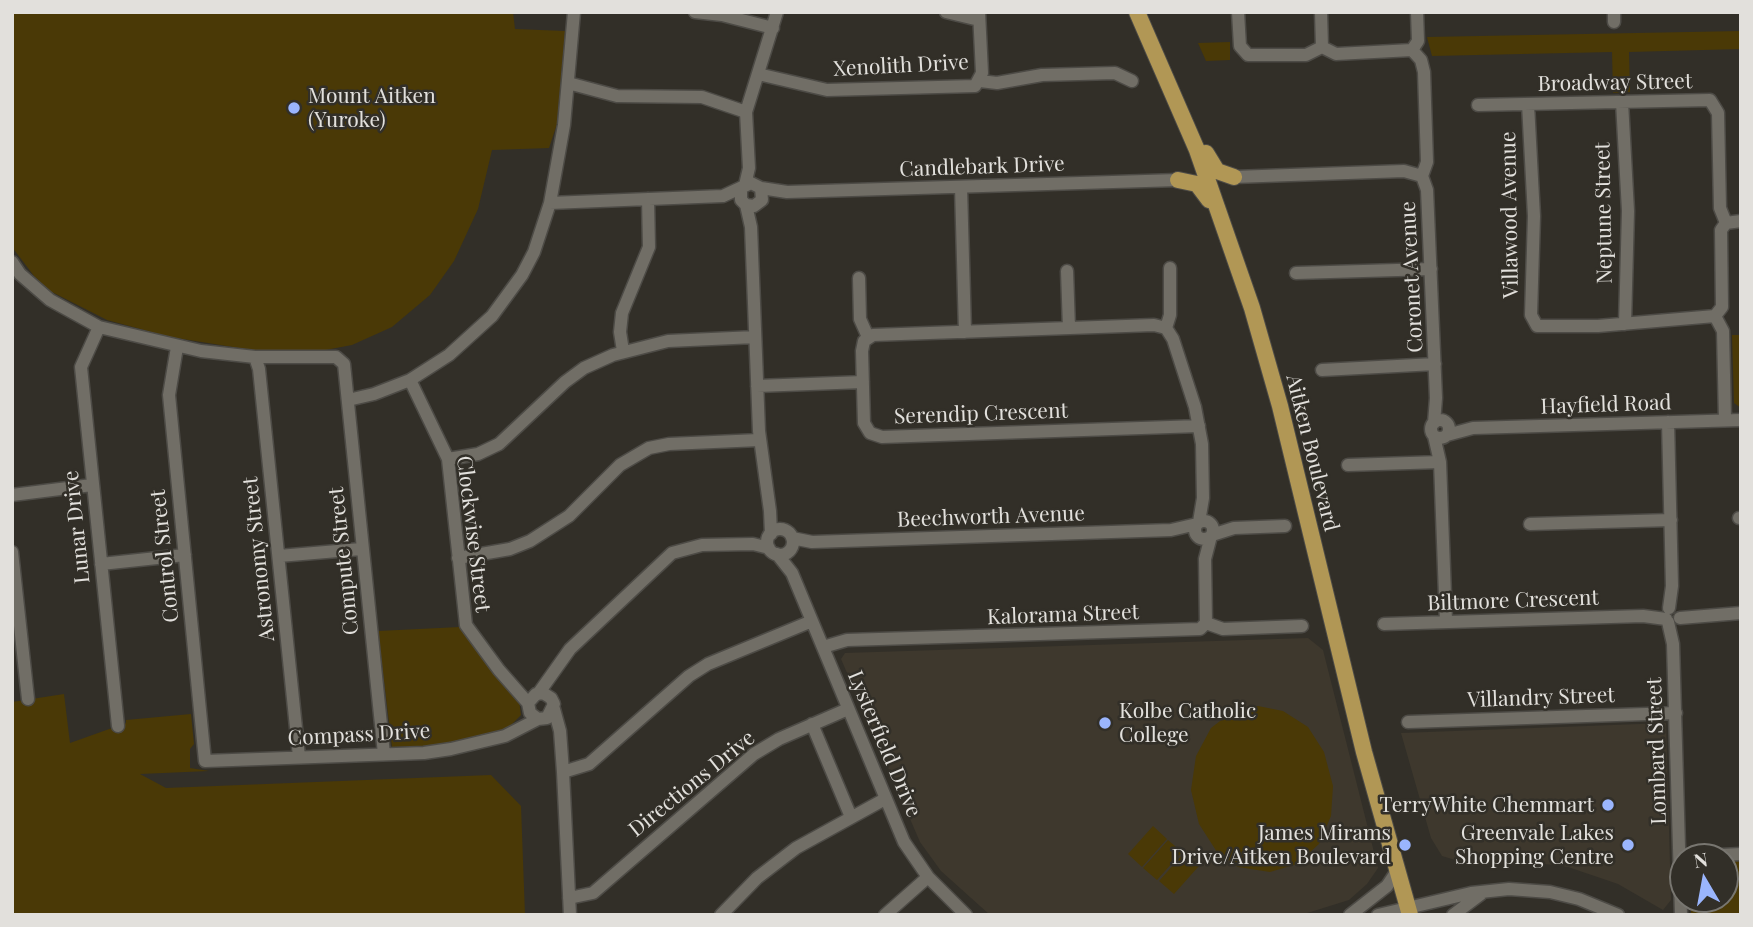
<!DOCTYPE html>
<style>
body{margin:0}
#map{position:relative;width:1753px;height:927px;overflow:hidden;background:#322f28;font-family:"Playfair Display",serif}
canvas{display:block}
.frame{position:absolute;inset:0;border:14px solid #e2e0dc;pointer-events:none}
.north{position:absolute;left:1669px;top:843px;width:70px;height:70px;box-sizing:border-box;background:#322f28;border:2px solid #787670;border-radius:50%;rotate:350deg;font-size:19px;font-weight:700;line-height:28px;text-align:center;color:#e2e0dc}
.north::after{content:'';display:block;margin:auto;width:24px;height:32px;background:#9ab5fd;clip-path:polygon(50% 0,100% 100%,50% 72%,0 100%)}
</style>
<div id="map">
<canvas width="1753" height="927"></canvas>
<div class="frame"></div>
<div class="north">N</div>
</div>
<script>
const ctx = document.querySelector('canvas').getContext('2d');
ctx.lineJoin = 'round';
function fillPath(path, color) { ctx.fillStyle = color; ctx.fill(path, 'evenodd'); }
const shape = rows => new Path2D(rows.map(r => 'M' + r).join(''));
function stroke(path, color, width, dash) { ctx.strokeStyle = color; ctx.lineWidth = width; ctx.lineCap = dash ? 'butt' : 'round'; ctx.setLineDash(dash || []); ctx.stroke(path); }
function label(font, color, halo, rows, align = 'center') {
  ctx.font = font + ' "Playfair Display",serif'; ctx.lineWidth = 5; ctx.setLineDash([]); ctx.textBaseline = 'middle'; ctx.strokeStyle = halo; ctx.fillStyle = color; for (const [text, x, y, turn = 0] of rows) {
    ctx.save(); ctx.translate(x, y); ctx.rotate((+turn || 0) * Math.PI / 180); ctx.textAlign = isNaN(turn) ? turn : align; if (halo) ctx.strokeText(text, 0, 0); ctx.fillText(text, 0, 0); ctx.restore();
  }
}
fillPath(shape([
 [1308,638,1323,650,1378,868,1367,884,1349,900,1301,915,990,915,941,871,920,842,841,659,845,653],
 [1666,723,1671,900,1663,910,1618,884,1568,867,1514,860,1465,863,1442,856,1431,838,1401,733]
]), '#3e382d');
fillPath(shape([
 [12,12,513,12,515,29,565,31,557,124,549,148,492,150,478,209,454,261,430,295,392,327,352,345,320,351,252,350,170,337,107,320,50,291,34,276,12,247],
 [1741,31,1741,49,1629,52,1630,92,1613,93,1612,52,1432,56,1427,37],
 [1230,42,1230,60,1206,61,1198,43],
 [1732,335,1741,335,1741,408,1734,403],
 [460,627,519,700,521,715,507,729,451,745,392,747,378,631],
 [64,694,70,743,126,723,126,720,191,714,194,744,190,749,190,768,209,771,140,774,166,788,491,775,521,806,525,915,12,915,12,702],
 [1258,706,1283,711,1308,727,1324,752,1333,786,1331,816,1319,844,1297,864,1270,872,1238,867,1217,852,1199,824,1191,790,1196,756,1211,728,1233,711],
 [1153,826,1167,839,1142,867,1128,854],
 [1168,840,1182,852,1157,880,1143,868],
 [1184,853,1199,866,1174,894,1159,881],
 [1741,859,1741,915,1691,915,1691,899,1725,899,1725,860]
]), '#4a3906');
const minor = shape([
 [695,12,722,15,773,28],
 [946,12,979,20],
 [1238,12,1240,46,1248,55,1306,55,1322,47],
 [1321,12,1322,47,1336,54,1412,50,1418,41,1417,12],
 [1614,12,1614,22],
 [1412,50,1421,60,1424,72,1427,162,1422,176],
 [758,74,827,90,975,86,982,73,979,12],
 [980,81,997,83,1042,75,1115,73,1132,81],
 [568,83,617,96,702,97,746,112],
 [1622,102,1628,211,1625,324],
 [1528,104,1534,216,1531,315,1537,326,1598,326,1715,316,1722,307,1721,230,1726,223,1741,221],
 [1478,105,1710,100,1718,113,1720,208,1726,223],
 [1234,177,1404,171,1422,176,1427,190,1436,398,1434,423],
 [745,185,749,168,746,112,777,12],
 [961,187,965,332],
 [761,188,787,192,1178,180],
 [550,203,723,196,751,183,761,188,762,200,754,206,746,205,741,200,741,190],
 [746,205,751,227,759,431,770,511,771,534],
 [12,262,20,274,50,300,99,327,201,351,255,357,336,357,344,364,384,754],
 [1067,271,1069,328],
 [1296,273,1431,269],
 [859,278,860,319,868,337],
 [1715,316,1723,331,1725,420],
 [99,327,81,367,118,726],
 [1166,328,1154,325,873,335,864,341,862,351,864,423,870,433,882,437,1199,426],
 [1166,328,1173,339,1195,407,1202,444,1203,498,1199,522],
 [1166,328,1170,315,1170,268],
 [177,347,169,395,205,761,424,753,451,749,505,736,538,719,547,718,554,704,551,698,543,693,536,694,528,703,530,713,538,719],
 [623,351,620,332,622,313,649,247,648,199],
 [255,357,259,369,299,757],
 [1322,370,1435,364],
 [410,380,448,459,466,625,499,670,528,703],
 [757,386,863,382],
 [348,400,374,394,410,380,449,355,492,316,522,275,534,252,550,203,564,125,574,12],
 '1431 429a9 9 0 1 1 18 0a9 9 0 1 1-18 0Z',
 [1668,422,1672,586,1669,608],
 [1447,435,1473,428,1741,420],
 [1434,436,1440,462,1446,622],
 [448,459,478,454,499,444,565,382,584,368,613,355,668,341,755,337],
 [1348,465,1440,462],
 [12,495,92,485],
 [1739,518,1741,518],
 '1195 530a9 9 0 1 1 18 0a9 9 0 1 1-18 0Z',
 [1530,524,1671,520],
 '767 542a13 13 0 1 1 26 0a13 13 0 1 1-26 0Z',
 [1212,535,1234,528,1285,526],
 [792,538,812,542,1171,530,1197,524],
 [12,552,28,699],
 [777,554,792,573,904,842,928,877,966,915],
 [279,556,361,549],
 [458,558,510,549,530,541,569,516,620,465,649,448,669,444,759,440],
 [101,564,185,555],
 [1680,618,1741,613],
 [1668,622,1673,644,1681,915],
 [1206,623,1223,629,1302,626],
 [1384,624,1643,616,1666,619],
 [823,647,847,640,1200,629,1206,623,1205,559,1211,536],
 [538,694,570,649,672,553,702,545,753,544,769,548],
 [554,709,560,731,563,772,570,915],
 [1408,722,1676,713],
 [812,724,851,817],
 [563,772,589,764,689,676,708,664,812,621],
 [1680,857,1741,854],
 [569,898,593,893,754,754,779,739,848,709],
 [721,915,757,878,796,848,885,799],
 [885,915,928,877],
 [1350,915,1387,886,1397,871],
 [1378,915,1471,893,1509,889,1550,892,1579,899,1618,915],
 [1453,915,1481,894]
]);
const major = shape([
 [1137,12,1197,150,1252,308,1280,406,1364,752,1410,915],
 [1206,153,1217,171,1234,177],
 [1178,180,1197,184,1209,200]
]);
stroke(minor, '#4d4b46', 15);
stroke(major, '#4d4b46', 18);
stroke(minor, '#716e66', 12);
stroke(major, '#b19755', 16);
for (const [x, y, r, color] of [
 [294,108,7,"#9ab5fd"],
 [1105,723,7,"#9ab5fd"],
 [1608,805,7,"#9ab5fd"],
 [1405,845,7,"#9ab5fd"],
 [1628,845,7,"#9ab5fd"]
]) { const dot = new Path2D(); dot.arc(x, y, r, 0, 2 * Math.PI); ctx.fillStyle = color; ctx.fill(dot); stroke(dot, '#322f28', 2.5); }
label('21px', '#e2e0dc', '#322f28', [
 ["Xenolith Drive",901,66,-3],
 ["Broadway Street",1615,83,-1],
 ["Candlebark Drive",982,167,-2],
 ["Neptune Street",1604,213,-91],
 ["Villawood Avenue",1510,215,-91],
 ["Coronet Avenue",1412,277,-93],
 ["Hayfield Road",1606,405,-2],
 ["Serendip Crescent",981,414,-2],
 ["Aitken Boulevard",1312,453,76],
 ["Beechworth Avenue",991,517,-2],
 ["Lunar Drive",77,527,-96],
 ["Clockwise Street",473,534,83],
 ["Control Street",165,556,-96],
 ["Astronomy Street",259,559,-96],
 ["Compute Street",344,561,-96],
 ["Biltmore Crescent",1513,601,-2],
 ["Kalorama Street",1063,615,-2],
 ["Villandry Street",1541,698,-2],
 ["Compass Drive",359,735,-3],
 ["Lysterfield Drive",884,744,67],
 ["Lombard Street",1657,751,-92],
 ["Directions Drive",692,784,-39]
]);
label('21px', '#e2e0dc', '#322f28', [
 ["Mount Aitken",308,96,"left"],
 ["(Yuroke)",308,120,"left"],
 ["Kolbe Catholic",1119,711,"left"],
 ["College",1119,735,"left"],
 ["TerryWhite Chemmart",1594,805],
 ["James Mirams",1391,833],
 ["Drive/Aitken Boulevard",1391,857],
 ["Greenvale Lakes",1614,833],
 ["Shopping Centre",1614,857]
], 'right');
</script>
